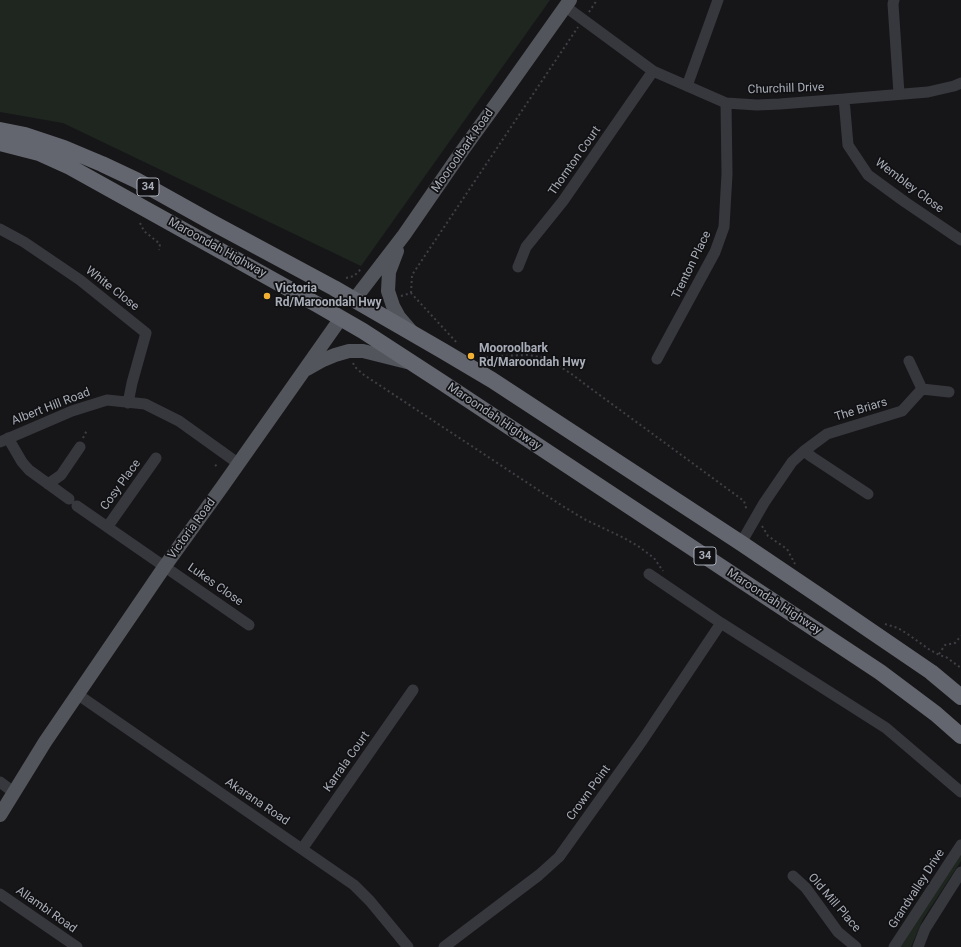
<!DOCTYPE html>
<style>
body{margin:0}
canvas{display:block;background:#161618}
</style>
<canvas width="961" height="947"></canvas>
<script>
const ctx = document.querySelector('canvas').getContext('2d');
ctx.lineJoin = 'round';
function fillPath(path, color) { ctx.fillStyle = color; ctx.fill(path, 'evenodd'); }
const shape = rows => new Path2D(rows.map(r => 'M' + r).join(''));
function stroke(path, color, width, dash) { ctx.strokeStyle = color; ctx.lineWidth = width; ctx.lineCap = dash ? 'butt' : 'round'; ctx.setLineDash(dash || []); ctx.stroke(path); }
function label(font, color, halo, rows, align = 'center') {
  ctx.font = font + ' Roboto,sans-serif'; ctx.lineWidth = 3.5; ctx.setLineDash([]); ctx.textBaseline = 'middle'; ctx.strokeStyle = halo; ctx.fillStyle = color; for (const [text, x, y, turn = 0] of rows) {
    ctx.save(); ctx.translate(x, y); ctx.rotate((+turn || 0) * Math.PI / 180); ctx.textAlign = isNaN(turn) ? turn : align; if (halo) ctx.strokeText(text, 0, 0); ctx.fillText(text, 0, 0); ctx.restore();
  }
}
fillPath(shape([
 [0,0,550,0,361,266,63,123,0,112],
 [961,855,961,861,923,919,911,947,898,947]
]), '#1e261f');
stroke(shape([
 [589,12,597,0],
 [140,223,144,231,160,244,159,250],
 [346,278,354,276,361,269],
 [411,293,412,275,578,27],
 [401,296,411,293,458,344],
 [481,358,497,356,529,355,544,358,556,364,573,375,586,385,744,501,747,511],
 [353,363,355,367,364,375,561,505,584,519,624,538,638,546,654,558,663,571],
 [83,438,87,430],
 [215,466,219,463],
 [762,526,768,536,787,549,795,564],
 [885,624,898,628,909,635,930,650,939,655,946,657,961,668],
 [939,654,945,645,955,643,961,636]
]), '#3d3f44', 2, [2, 3]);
stroke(shape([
 [894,0,893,4,899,94],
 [566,7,653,71,726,103,757,105,780,104,844,99,928,92,954,86,961,83],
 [687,86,718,0],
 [844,99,848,145,868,175,905,202,961,240],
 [0,229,24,242,80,280,146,333,132,383,128,403],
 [518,267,526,247,563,201,653,71],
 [657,359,671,333,715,252,724,227,727,174,726,103],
 [922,389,949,392],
 [8,438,22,462,29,470,69,499],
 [0,442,72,411,107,400,145,404,179,421,239,464],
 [804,451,812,457,868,494],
 [48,484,61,475,80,447],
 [77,506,249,625],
 [108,526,156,458],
 [741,543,764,503,792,462,804,451,827,434,902,411,922,389,909,361],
 [649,574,721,623,886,728,961,792],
 [77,694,354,885,370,901,408,947],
 [0,782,8,788],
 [302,849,413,690],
 [793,876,806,888,838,932,856,947],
 [0,894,77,947],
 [444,947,539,875,559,857,642,741,721,623],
 [894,947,961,845],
 [918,947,925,929,961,872]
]), '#37383d', 11);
stroke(shape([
 [397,251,389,272,388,291,393,306,399,317,411,331],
 [354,300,404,235,462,151,504,93,570,0],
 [307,369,323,360,335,355,349,351,363,351,407,362],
 [0,815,45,742,165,566,222,487,341,318]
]), '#53555c', 14);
stroke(shape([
 [0,130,25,135,64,148,102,164,136,180,213,223,334,288,443,351,492,380,741,543,821,597,931,672,961,697],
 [0,143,39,153,70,167,318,305,363,331,443,383,880,672,936,714,961,736]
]), '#63666e', 16);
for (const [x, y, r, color] of [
 [267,296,4,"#f2b134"],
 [471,356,4,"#f2b134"]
]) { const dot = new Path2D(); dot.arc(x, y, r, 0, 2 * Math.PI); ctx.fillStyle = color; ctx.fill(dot); stroke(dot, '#111113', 1.5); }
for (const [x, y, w] of [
 [148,187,22],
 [705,556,22]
]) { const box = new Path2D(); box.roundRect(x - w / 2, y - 9, w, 18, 3); ctx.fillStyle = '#111113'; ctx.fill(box); stroke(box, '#a8adb8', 1); }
label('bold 11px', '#a8adb8', null, [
 ["34",148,187],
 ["34",705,556]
]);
label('12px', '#a8adb8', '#111113', [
 ["Churchill Drive",786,89,-2],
 ["Mooroolbark Road",463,151,-55],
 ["Thornton Court",575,161,-55],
 ["Wembley Close",909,186,37],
 ["Maroondah Highway",217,248,29],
 ["Trenton Place",692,265,-64],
 ["White Close",112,289,38],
 ["Albert Hill Road",51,407,-21],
 ["The Briars",861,410,-17],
 ["Maroondah Highway",494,417,34],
 ["Cosy Place",121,485,-54],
 ["Victoria Road",192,529,-54],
 ["Lukes Close",215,585,35],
 ["Maroondah Highway",774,602,33],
 ["Karrala Court",347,762,-55],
 ["Crown Point",589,793,-54],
 ["Akarana Road",257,802,34],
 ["Grandvalley Drive",917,889,-57],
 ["Old Mill Place",834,903,49],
 ["Allambi Road",46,910,35]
]);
label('bold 12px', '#a8adb8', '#111113', [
 ["Victoria",275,289],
 ["Rd/Maroondah Hwy",275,303],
 ["Mooroolbark",479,349],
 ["Rd/Maroondah Hwy",479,363]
], 'left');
</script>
